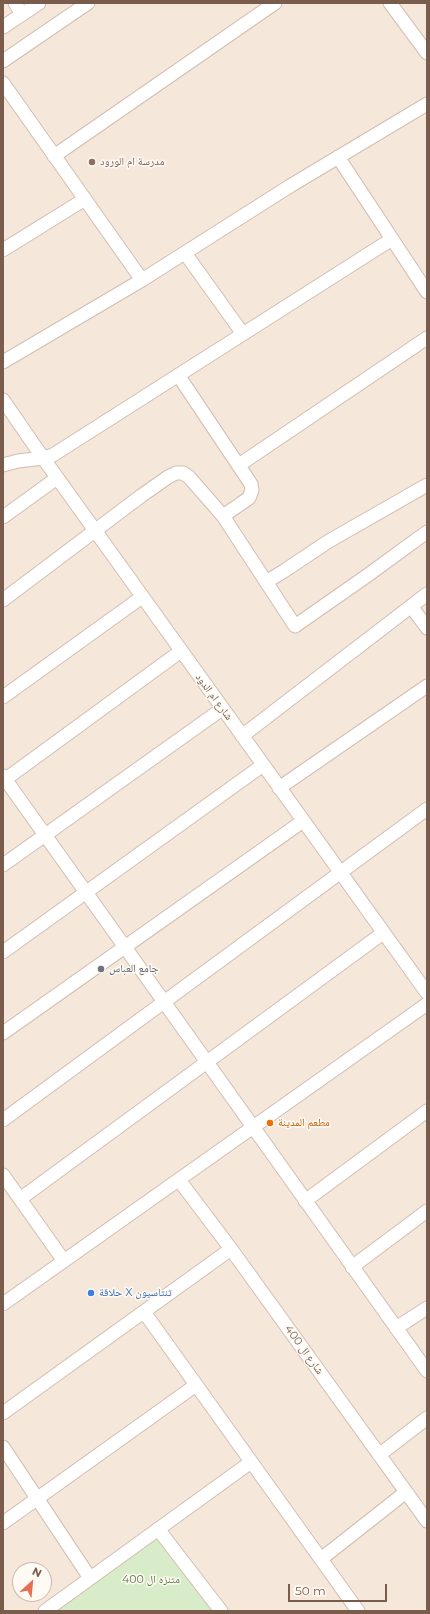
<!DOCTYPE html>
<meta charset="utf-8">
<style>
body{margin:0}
#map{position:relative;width:430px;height:1614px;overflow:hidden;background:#fdf6ec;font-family:Montserrat,sans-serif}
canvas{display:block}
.frame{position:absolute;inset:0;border:4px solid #7a5c4d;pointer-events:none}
.north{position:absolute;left:12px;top:1562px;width:40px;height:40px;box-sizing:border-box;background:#fffaf3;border:1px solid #cabbb1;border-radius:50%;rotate:27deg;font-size:11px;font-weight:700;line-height:16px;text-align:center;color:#7a5c4d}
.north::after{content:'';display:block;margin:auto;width:14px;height:18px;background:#e76f51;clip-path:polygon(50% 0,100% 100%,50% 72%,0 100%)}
.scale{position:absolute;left:288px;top:1584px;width:99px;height:18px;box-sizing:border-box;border:2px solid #7a5c4d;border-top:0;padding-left:5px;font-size:12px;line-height:14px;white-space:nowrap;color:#7a5c4d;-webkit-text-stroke:3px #fffaf3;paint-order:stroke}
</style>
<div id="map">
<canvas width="430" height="1614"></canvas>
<div class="frame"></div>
<div class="north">N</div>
<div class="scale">50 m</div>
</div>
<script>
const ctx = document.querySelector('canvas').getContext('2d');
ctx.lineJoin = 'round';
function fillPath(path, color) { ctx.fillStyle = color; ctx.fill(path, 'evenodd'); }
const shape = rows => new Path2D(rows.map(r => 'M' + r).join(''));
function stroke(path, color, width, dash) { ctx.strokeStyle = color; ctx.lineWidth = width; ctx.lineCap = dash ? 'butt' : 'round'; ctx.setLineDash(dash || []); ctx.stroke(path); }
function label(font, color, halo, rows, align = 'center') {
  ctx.font = font + ' Montserrat,"Noto Naskh Arabic",sans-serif'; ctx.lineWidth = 3; ctx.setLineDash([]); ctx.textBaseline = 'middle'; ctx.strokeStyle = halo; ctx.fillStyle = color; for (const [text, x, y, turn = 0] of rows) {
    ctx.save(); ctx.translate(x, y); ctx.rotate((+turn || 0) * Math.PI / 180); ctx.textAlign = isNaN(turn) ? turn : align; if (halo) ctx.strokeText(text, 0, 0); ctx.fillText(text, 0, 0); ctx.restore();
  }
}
fillPath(shape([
 [3,3,427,3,427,1611,3,1611],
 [20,1570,44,1570,44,1594,20,1594]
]), '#f5e8da');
fillPath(shape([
 [157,1538,213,1611,55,1611]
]), '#d8ecc9');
const minor = shape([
 [15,3,22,14],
 [390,3,427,53],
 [3,27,39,3],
 [3,61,88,3],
 [3,83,142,280],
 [54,156,275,3],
 [338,157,427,292],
 [3,250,85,199],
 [185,253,243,334],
 [3,362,142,280,290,186,427,104],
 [178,375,251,484,252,490,249,498,223,516],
 [3,400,43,458,427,993],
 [3,465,18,461,43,458,53,455,392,239],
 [239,465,427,338],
 [3,517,57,478],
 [266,582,284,571,329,541,427,485],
 [3,600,141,496,168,477,176,473,183,473,189,477,223,516,295,626,368,575,427,532],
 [411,606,427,628],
 [3,697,142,597],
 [242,736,427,594],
 [3,776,427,1371],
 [3,781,181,651],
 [279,788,427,686],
 [3,865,222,709],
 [3,952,263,765],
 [3,1033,303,821],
 [3,1120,427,809],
 [3,1175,64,1261],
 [179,1180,231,1249,427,1521],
 [20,1199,383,933],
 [305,1201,427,1111],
 [352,1267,427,1211],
 [3,1304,427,1004],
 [144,1312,358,1611],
 [396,1328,427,1308],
 [3,1413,231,1249],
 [3,1447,90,1578],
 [379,1455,427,1418],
 [3,1523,196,1385],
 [158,1529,221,1611],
 [321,1559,406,1492],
 [45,1611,251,1462]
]);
stroke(minor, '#d1beb0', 15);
stroke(minor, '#fff', 13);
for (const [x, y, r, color] of [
 [92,162,4,"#8d6e63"],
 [101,969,4,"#6b7280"],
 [270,1123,4,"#e8710a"],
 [91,1293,4,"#3f7fe0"]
]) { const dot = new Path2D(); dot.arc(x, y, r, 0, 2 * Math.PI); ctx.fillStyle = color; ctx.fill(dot); stroke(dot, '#fffaf3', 1.5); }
label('11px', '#785e54', '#fffaf3', [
 ["مدرسة ام الورود",100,162]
], 'left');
label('11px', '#7a5c4d', '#fffaf3', [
 ["شارع ام الدود",214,697,54],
 ["شارع ال 400",304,1350,54]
]);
label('11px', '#5b616d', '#fffaf3', [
 ["جامع العباس",109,969]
], 'left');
label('11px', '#c56008', '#fffaf3', [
 ["مطعم المدينة",278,1123]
], 'left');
label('11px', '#366cbe', '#fffaf3', [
 ["حلاقة X تنتاسيون",99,1293]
], 'left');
label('11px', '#537a41', '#fffaf3', [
 ["متنزه ال 400",151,1580]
]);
</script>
